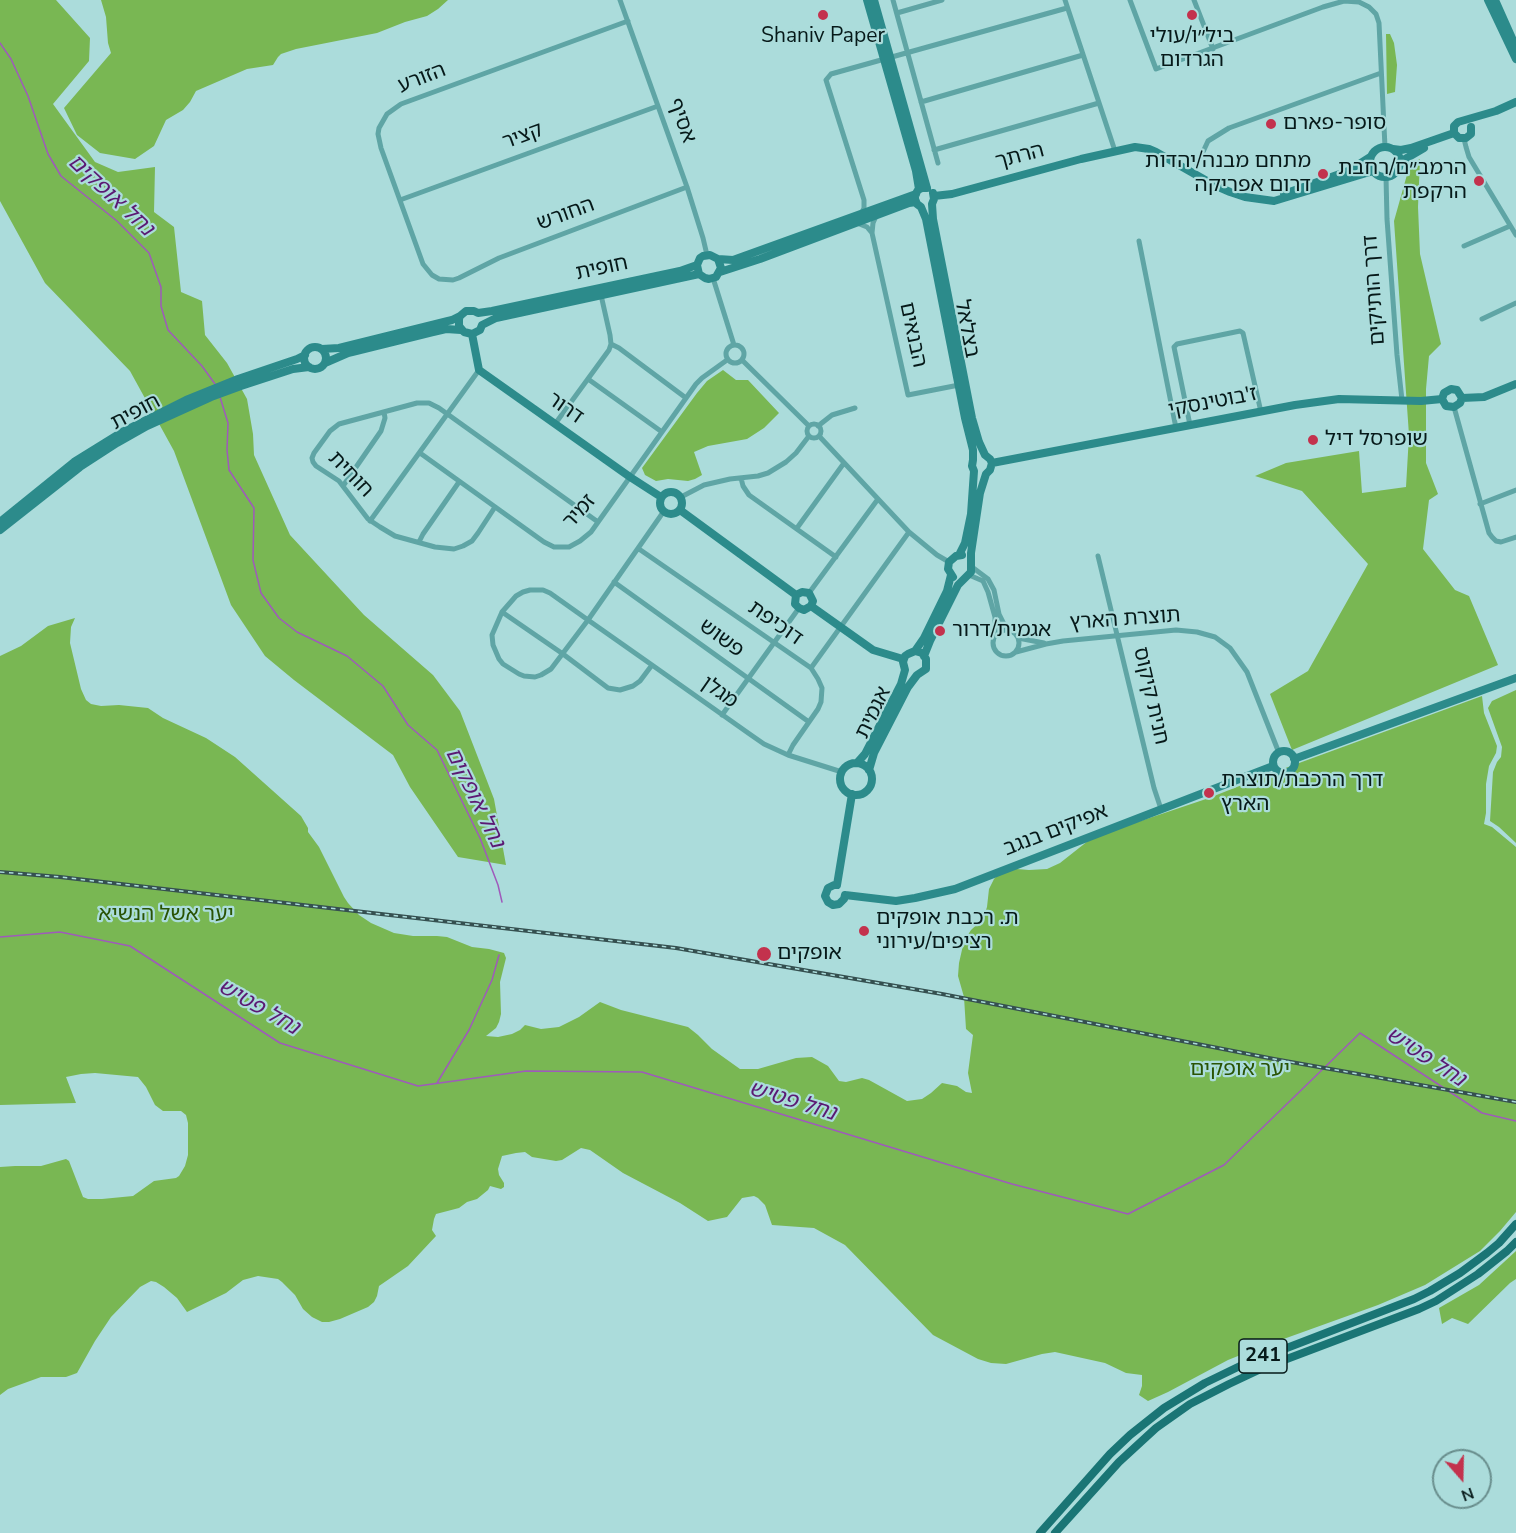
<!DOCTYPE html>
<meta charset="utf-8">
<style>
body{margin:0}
#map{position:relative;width:1516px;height:1533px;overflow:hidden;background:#abdcdb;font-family:"Nunito Sans",sans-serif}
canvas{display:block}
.north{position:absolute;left:1432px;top:1449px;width:60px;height:60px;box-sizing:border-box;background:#abdcdb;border:2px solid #698e8d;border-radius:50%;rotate:160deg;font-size:16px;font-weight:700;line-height:24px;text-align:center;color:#061919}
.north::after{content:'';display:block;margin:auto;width:21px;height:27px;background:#c3324d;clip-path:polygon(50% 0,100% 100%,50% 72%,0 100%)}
</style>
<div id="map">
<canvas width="1516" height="1533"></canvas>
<div class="north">N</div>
</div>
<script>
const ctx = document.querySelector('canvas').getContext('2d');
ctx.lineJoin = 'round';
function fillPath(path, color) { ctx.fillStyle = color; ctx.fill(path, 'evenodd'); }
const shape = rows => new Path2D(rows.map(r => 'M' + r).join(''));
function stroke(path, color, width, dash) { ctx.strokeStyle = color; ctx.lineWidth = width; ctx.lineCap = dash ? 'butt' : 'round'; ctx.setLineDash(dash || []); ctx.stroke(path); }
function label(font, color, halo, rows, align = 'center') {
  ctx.font = font + ' "Nunito Sans","Noto Sans Hebrew",sans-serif'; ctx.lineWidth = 4.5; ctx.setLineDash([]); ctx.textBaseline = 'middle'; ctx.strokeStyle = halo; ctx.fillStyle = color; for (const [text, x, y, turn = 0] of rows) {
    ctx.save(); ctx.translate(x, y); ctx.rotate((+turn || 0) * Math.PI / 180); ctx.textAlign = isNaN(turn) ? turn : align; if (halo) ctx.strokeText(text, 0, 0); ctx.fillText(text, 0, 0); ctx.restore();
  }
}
fillPath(shape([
 [0,0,56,0,90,38,89,61,53,104,95,162,118,172,155,167,154,212,174,227,181,292,202,301,205,335,227,363,247,399,253,434,254,455,290,535,364,615,433,675,460,711,494,799,506,865,458,857,410,787,393,755,294,680,265,656,231,605,174,451,130,371,45,283,0,201],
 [101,0,448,0,438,9,427,16,405,22,377,33,296,49,281,54,278,57,273,65,247,69,196,91,190,102,183,110,166,120,154,146,135,159,100,153,77,135,64,108,111,53,108,43,106,17],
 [1386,34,1390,34,1394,43,1397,65,1395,92,1387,94],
 [1420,159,1418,207,1420,254,1441,344,1429,356,1426,389,1426,463,1438,494,1429,500,1423,549,1455,590,1469,596,1498,665,1292,750,1270,694,1308,671,1368,564,1302,491,1255,476,1286,463,1359,451,1362,493,1406,487,1409,435,1394,221,1410,164],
 [723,370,736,380,748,380,779,413,764,428,747,439,708,446,694,452,702,475,695,479,688,481,668,479,656,481,645,475,642,468,697,393,707,381],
 [75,618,71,627,70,643,81,689,86,700,91,704,101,706,119,705,148,708,163,718,206,738,235,757,301,816,308,828,308,832,319,847,344,897,348,903,359,915,371,923,394,933,413,936,437,936,447,937,472,947,489,949,504,953,506,958,500,982,501,1014,499,1022,496,1028,486,1036,498,1037,512,1034,520,1030,525,1025,541,1029,559,1027,579,1017,600,1002,621,1010,688,1027,698,1035,712,1049,740,1069,758,1069,796,1058,812,1057,828,1066,839,1081,846,1082,862,1078,869,1080,907,1101,922,1099,931,1093,942,1083,957,1086,966,1092,972,1093,968,1073,973,1035,966,1029,964,997,958,976,959,963,964,941,971,930,983,919,987,907,989,889,994,879,1004,868,1029,870,1047,869,1060,863,1093,837,1209,798,1280,770,1482,696,1484,713,1497,746,1496,753,1489,766,1486,784,1486,813,1484,824,1492,827,1516,847,1516,1212,1500,1231,1480,1251,1425,1285,1378,1305,1253,1350,1228,1360,1168,1392,1148,1401,1139,1395,1142,1386,1142,1375,1126,1373,1105,1363,1055,1352,1042,1354,1006,1364,991,1363,978,1359,933,1335,845,1245,814,1228,772,1225,765,1205,758,1198,754,1196,742,1198,727,1217,708,1221,680,1203,623,1173,590,1150,581,1148,562,1160,556,1161,532,1157,525,1152,516,1153,502,1156,498,1169,499,1175,504,1183,504,1187,501,1189,490,1186,488,1190,477,1199,467,1202,459,1208,436,1214,434,1219,432,1230,436,1236,408,1266,379,1286,377,1296,374,1302,368,1307,340,1319,329,1322,322,1322,312,1317,303,1309,295,1295,282,1282,278,1279,258,1276,243,1280,226,1293,187,1312,177,1298,164,1287,156,1282,151,1281,140,1287,111,1317,95,1341,77,1373,66,1377,41,1377,8,1389,0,1395,0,1167,15,1166,41,1166,66,1159,69,1161,83,1197,88,1199,102,1199,133,1196,154,1181,176,1178,179,1176,185,1166,188,1155,188,1123,186,1115,181,1111,163,1111,155,1105,146,1087,138,1077,95,1073,81,1074,66,1077,76,1103,0,1105,0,656,21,646,48,626],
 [1516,690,1516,843,1499,827,1490,821,1493,772,1497,762,1501,757,1502,747,1488,708,1492,701],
 [1516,1251,1516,1279,1510,1283,1468,1324,1452,1318,1442,1324,1439,1308,1479,1285]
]), '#79b753');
stroke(shape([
 [0,43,11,59,28,96,48,154,61,176,117,221,149,253,161,287,161,306,168,330,202,366,215,384],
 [220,397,228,423,227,450,229,470,254,508,253,560,261,593,279,618,297,632,347,656,383,686,408,725,437,750,480,838,498,885,502,902],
 [0,937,60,932,130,946,280,1043,418,1086,526,1071,642,1072,1012,1184,1128,1214,1224,1165,1360,1033,1482,1113,1516,1121],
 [437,1083,469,1030,492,980,499,955]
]), '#9f5abb', 1.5);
stroke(shape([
 [620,0,687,187,703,238,707,255],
 [893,0,938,163],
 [1065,0,1115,151],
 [1130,0,1156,69,1323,7,1344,1,1359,2,1369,7,1376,14,1379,23,1385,147],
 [1194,0,1213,49],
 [897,13,942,0],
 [628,21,401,104,387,114,379,128,378,134,381,148,423,264,432,275,439,279,453,280,459,278,499,258,687,187],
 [921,102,1083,55],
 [1464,139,1466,147,1469,157,1516,235],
 [934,150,1099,103],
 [1197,165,1208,141,1229,128,1381,73],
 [1386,177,1387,219,1397,355,1402,400],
 [400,200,658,106],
 [861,214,864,208,864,200,826,80,831,74,1067,8],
 [876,216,873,223,872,233,908,395,959,385],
 [857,223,867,227,872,233],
 [1139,241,1176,428],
 [1464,246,1510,226],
 [713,278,734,345],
 [1482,319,1516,303],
 [611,344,619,348,686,398],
 '726 354a9 9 0 1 1 18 0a9 9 0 1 1-18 0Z',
 [742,360,809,426],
 [588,379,662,432],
 [1454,407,1489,533,1492,537,1496,541,1501,542,1516,537],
 '807 431a7 7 0 1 1 14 0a7 7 0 1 1-14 0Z',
 [555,424,609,350,611,344,610,335,601,295],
 [1190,425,1174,347,1177,344,1240,331,1243,333,1261,412],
 [818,426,832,415,855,408],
 [819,436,909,532,937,555,949,562],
 [420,453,544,542,554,547,569,547,580,541,591,532,696,384,702,378,727,360],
 [741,478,743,486,749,495,836,557],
 [343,486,381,431,385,418,384,412],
 [681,497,704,485,730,479,758,476,768,473,786,462,796,453,809,436],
 [1480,504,1516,490],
 [495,507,478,533,472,541,463,546,454,549,435,547,395,536,380,527,368,519,339,481,316,466,313,462,312,458,314,453,330,431,339,424,417,403,429,403,439,408,598,522],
 [664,511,588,620,551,669,541,675,535,677,524,676,519,674,503,664,499,659,493,645,492,635,502,612,516,596,523,592,530,590,543,590,550,593,588,620,652,665,751,735,764,744,788,755,842,772],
 [370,521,479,370],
 [797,528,844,463],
 [419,542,423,534,459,482],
 [639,549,811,668,818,679,822,688,821,702,818,709,793,745,788,755],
 [1098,556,1154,788,1161,809],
 [972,567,988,579,994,590,999,614,1007,630],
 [969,575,983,581,988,592,995,617,995,636],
 [614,582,809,722],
 [809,593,878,499],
 [502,612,563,654,608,688,620,690,633,686,640,681,652,665],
 '993 643a13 13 0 1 1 26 0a13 13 0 1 1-26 0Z',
 [1018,638,1044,643],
 [1016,652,1046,644,1063,641,1176,630,1197,632,1215,637,1230,648,1247,672,1279,753],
 [811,668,909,532],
 [722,715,799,608]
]), '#5fa5a5', 5);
stroke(shape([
 [867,0,916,171,919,189],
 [874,0,927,188],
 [1488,0,1516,59],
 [1495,0,1516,47],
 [1454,133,1454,126,1458,122,1496,111,1516,102],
 [1454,133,1459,138,1466,138,1471,134,1471,127],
 '1370 162a15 15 0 1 1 30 0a15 15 0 1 1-30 0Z',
 [1393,149,1401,150,1411,148,1454,133],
 [1400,162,1424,148],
 [927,188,922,188,918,190,915,195,915,199,917,204,921,207,926,219,965,418,973,450,973,460,972,466,974,471,971,514,965,543,959,555],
 [933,193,934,199,932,204,933,219,972,418,979,442,985,455,990,459,992,463],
 [1284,194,1348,171,1370,157],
 [934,196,952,194,1081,159,1135,147,1149,149,1156,152,1214,185,1230,192,1245,197,1274,201,1373,171],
 [718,259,721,268,716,277,709,279,705,278,699,274,697,265,700,258,703,256,710,255,718,259,733,260,916,194],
 [697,265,680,271,492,311,478,313,474,311,466,311,460,316,459,319,459,326,464,332,472,334,480,330,482,325,496,318,699,274],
 [720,272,760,259,909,203,916,202],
 [472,334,479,370,630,477,661,497],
 '304 358a11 11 0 1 1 22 0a11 11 0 1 1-22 0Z',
 [322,349,339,348,452,320,460,316],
 [325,363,348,353,433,332,446,329,461,330],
 [1462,398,1484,397,1516,384],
 [1442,399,1444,393,1451,389,1457,390,1462,398],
 [1442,399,1446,406,1454,407,1460,403,1462,398],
 [992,463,1295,405,1339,399,1421,401,1442,399],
 '660 503a11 11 0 1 1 22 0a11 11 0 1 1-22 0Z',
 [680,510,796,595],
 [0,522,74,462,124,431,186,400,238,379,297,359,305,355],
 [0,530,80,467,117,443,147,426,211,397,241,386,293,369,309,367],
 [953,577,948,569,949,562,956,556,962,555],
 [796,595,802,592,809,593,813,601,811,606],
 [796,595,795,604,799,608,804,610,811,606],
 [811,606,873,650,903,659],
 [915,651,924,638,947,591,951,575],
 [924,656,930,641,958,585,971,572,971,553,980,493,986,474,990,470,992,463],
 '1273 762a11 11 0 1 1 22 0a11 11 0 1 1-22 0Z',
 [1294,759,1516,678],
 [857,763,865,754,901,684,905,670,903,662,905,656,908,654,915,651,922,653,926,659,926,669,917,675,908,687,874,753,869,770],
 '840 779a16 16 0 1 1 32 0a16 16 0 1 1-32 0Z',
 [837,885,852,794],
 [837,885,834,885,828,888,825,896,828,902,833,905,839,904,844,899,845,895],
 [845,895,896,901,915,898,955,889,1273,766]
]), '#2c8b8b', 8);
stroke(shape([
 [1040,1533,1110,1454,1130,1435,1164,1408,1205,1383,1240,1366,1414,1299,1430,1291,1460,1273,1487,1253,1499,1243,1516,1224],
 [1055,1533,1119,1462,1156,1428,1190,1404,1229,1384,1263,1368,1419,1309,1436,1301,1478,1274,1507,1251,1516,1242]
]), '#1a7575', 8);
const rail = shape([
 [0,872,60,877,676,948,942,994,1274,1059,1516,1102]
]);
stroke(rail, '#355050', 4);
stroke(rail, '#abdcdb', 1.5, [4.5]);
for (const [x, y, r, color] of [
 [823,15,6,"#c3324d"],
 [1192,15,6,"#c3324d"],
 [1271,124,6,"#c3324d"],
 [1323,174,6,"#c3324d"],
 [1479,181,6,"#c3324d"],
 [1313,440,6,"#c3324d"],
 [940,631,6,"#c3324d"],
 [1209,793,6,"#c3324d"],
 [864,931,6,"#c3324d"],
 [764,954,8,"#c3324d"]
]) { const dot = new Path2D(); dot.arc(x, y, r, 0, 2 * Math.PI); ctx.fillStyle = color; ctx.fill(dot); stroke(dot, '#abdcdb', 2); }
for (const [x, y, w] of [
 [1263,1356,48]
]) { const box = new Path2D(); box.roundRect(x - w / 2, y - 17, w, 34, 4.5); ctx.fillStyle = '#abdcdb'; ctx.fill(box); stroke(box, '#061919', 1.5); }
label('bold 20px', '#061919', null, [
 ["241",1263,1356]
]);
label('21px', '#061919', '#abdcdb', [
 ["Shaniv Paper",823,37,"center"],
 ["ביל״ו/עולי",1192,37,"center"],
 ["הגרדום",1192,61,"center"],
 ["סופר-פארם",1283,124],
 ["מתחם מבנה/יהדות",1311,162,"right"],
 ["דרום אפריקה",1311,186,"right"],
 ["הרמב״ם/רחבת",1467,169,"right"],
 ["הרקפת",1467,193,"right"],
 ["שופרסל דיל",1325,440],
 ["אגמית/דרור",952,631],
 ["דרך הרכבת/תוצרת",1221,781],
 ["הארץ",1221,805],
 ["ת. רכבת אופקים",876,919],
 ["רציפים/עירוני",876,943],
 ["אופקים",777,954]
], 'left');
label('21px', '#061919', '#abdcdb', [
 ["הזורע",422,79,-21],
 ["אסיף",681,121,70],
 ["קציר",523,137,-20],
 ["הרתך",1020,157,-15],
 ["החורש",566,215,-20],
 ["חופית",602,269,-12],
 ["דרך הותיקים",1375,290,-94],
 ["בצלאל",966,329,79],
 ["הבנאים",912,335,78],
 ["ז'בוטינסקי",1213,403,-11],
 ["דרור",565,409,35],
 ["חופית",136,413,-28],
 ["חוחית",350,475,46],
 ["זמיר",580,512,-48],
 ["תוצרת הארץ",1125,620,-4],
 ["דוכיפת",775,624,35],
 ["פשוש",721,639,36],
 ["מגלן",719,693,35],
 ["חנית קיקוס",1150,696,77],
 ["אגמית",874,713,-64],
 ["אפיקים בנגב",1056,831,-21]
]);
label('21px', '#295304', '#abdcdb', [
 ["יער אשל הנשיא",166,915],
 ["יער אופקים",1240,1070]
]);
label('italic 22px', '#5b1973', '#abdcdb', [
 ["נחל אופקים",110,196,43],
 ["נחל אופקים",474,798,64],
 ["נחל פטיש",258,1008,30],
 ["נחל פטיש",1425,1058,33],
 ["נחל פטיש",792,1102,17]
]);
</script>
